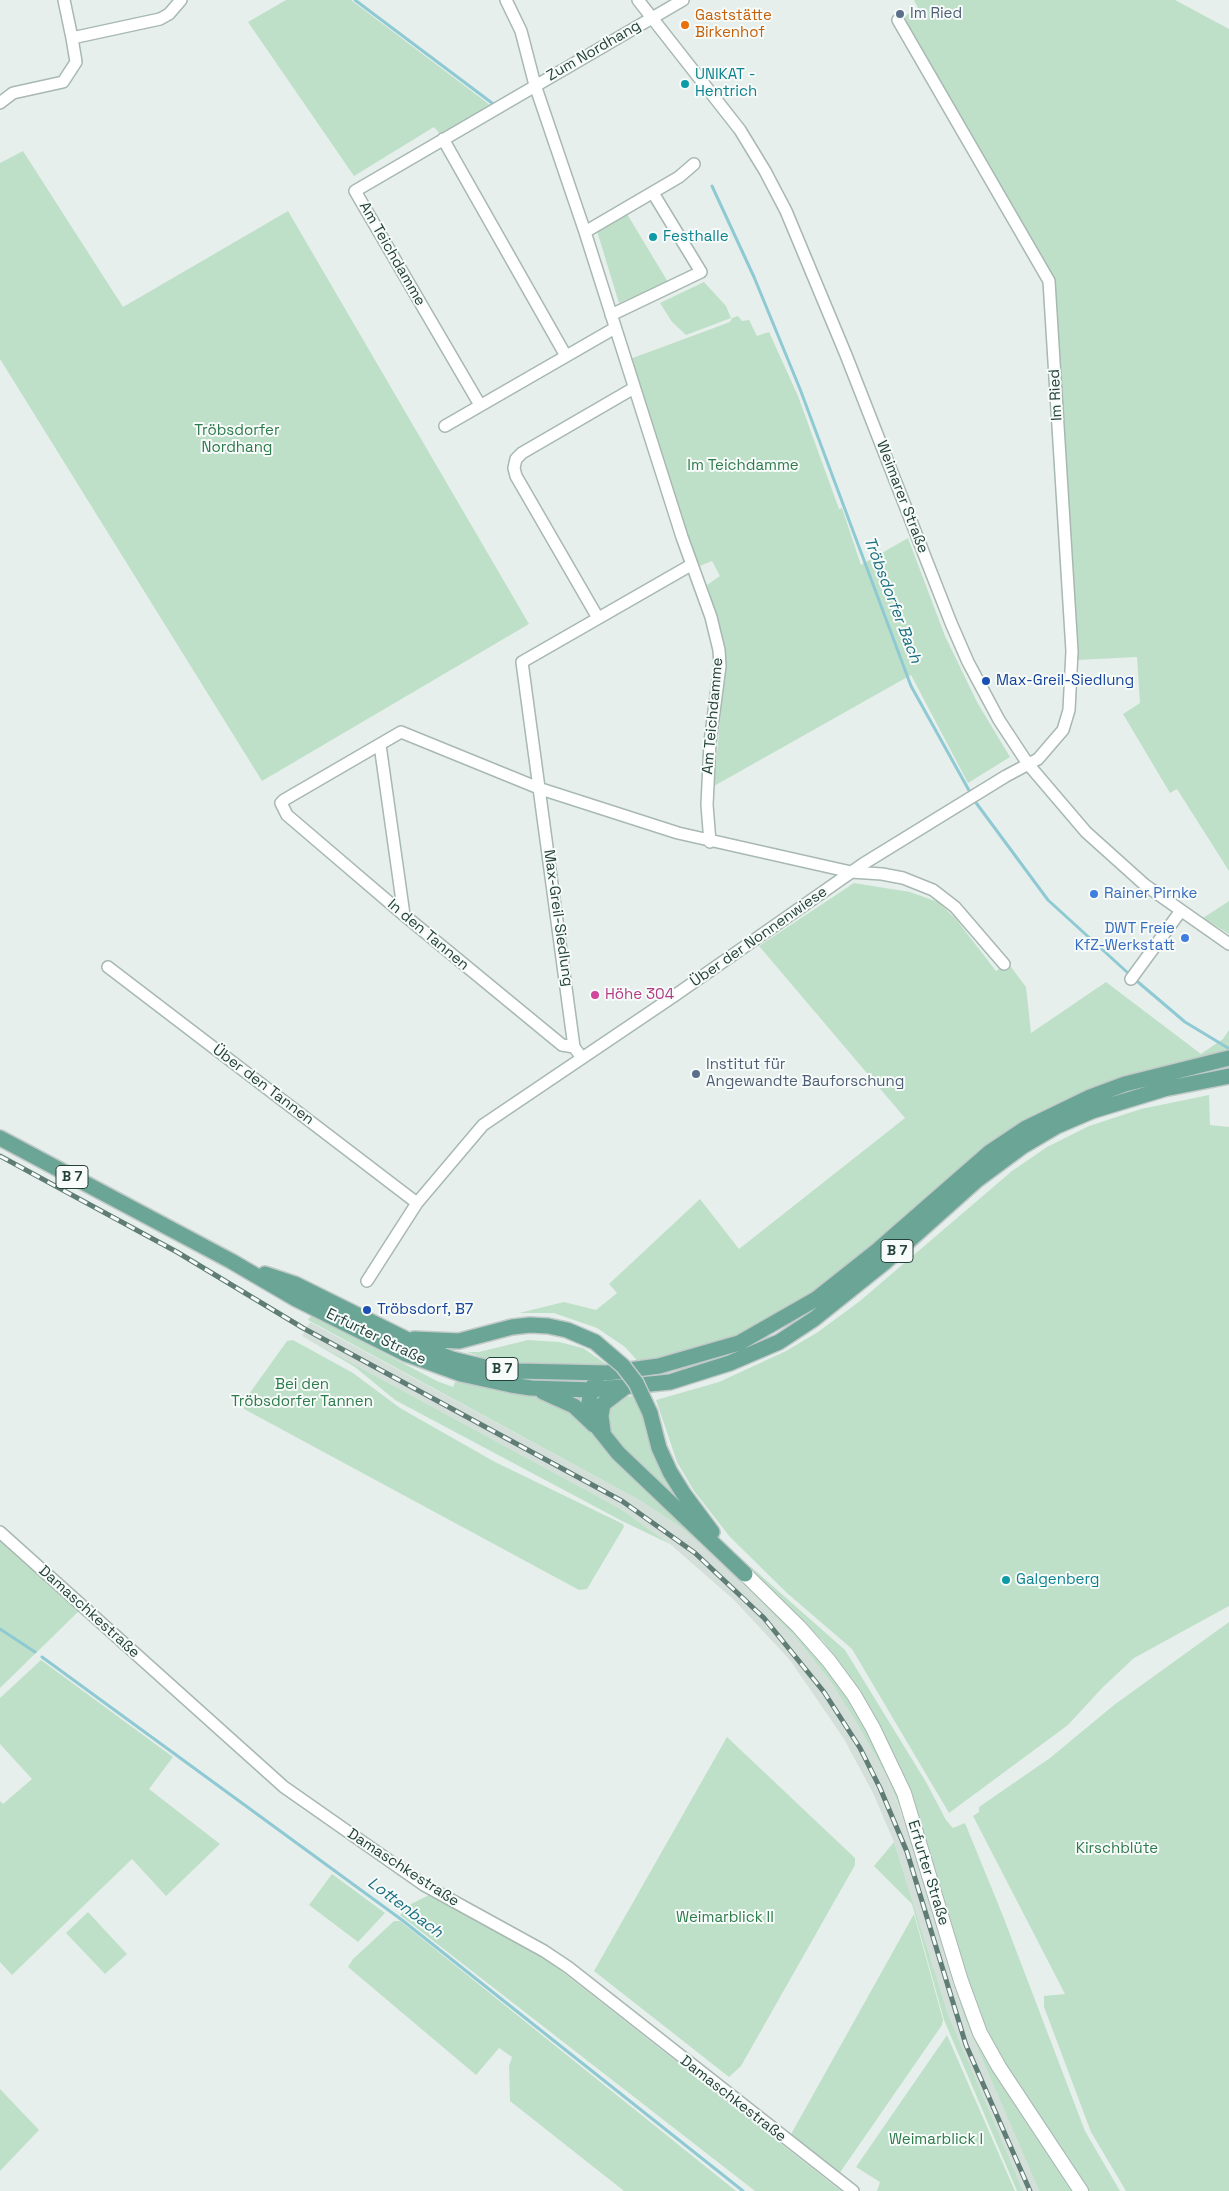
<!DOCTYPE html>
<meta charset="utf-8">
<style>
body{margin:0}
canvas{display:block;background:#e6efeb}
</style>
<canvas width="1229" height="2191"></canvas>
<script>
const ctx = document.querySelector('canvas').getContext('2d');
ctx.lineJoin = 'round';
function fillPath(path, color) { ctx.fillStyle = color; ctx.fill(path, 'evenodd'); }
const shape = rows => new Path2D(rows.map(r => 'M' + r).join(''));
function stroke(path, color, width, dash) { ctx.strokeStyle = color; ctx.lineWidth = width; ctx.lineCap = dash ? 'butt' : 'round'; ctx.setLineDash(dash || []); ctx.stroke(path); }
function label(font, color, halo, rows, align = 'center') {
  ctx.font = font + ' "Space Grotesk",sans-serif'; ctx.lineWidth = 4; ctx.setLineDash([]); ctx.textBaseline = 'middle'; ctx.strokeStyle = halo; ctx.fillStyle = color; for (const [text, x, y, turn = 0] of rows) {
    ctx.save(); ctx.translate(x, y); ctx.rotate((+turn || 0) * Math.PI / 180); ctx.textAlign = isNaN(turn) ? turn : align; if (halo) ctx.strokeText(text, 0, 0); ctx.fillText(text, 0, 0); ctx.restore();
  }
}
fillPath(shape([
 [310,1322,641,1501,679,1526,724,1564,796,1638,831,1682,859,1727,885,1773,905,1822,964,2017,1039,2191,1023,2191,969,2070,949,2017,894,1842,873,1793,844,1739,790,1660,733,1599,670,1544,619,1508,302,1336]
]), '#d4dfda');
fillPath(shape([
 [286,0,351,0,490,105,441,135,434,127,354,176,248,22],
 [914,0,1175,0,1229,29,1229,871,1177,789,1170,793,1123,714,1140,703,1137,657,1077,660,1051,281,900,19,918,8],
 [23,151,123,307,288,211,529,624,262,781,0,359,0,163],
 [627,214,668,282,619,303,597,231],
 [704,282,726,306,731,318,686,335,672,322,660,303],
 [738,316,742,321,749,320,757,336,769,332,798,396,839,509,824,515,842,508,861,565,908,538,945,636,977,702,1010,757,968,783,911,675,714,786,726,654,707,585,720,576,712,561,697,567,630,359,730,322,732,318],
 [854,883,910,892,938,902,955,918,996,971,1008,963,1026,987,1031,1033,1106,982,1201,1054,1223,1039,1229,1030,1229,1054,1125,1080,876,1243,803,1300,731,1340,642,1366,625,1347,597,1328,554,1313,519,1313,564,1302,596,1310,617,1293,609,1284,700,1199,739,1249,905,1118,759,946],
 [1229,901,1229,934,1203,918],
 [1209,1095,1210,1125,1229,1127,1229,1606,1134,1658,1103,1687,1068,1725,949,1813,852,1649,787,1593,730,1537,694,1491,677,1462,656,1400,719,1382,786,1351,818,1332,860,1301,1012,1171,1047,1147,1089,1126,1141,1109],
 [313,1316,437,1381,453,1387,455,1382,478,1384,544,1397,564,1404,586,1423,614,1457,773,1607,821,1658,860,1714,898,1793,964,2005,1076,2191,1039,2191,964,2017,906,1822,885,1773,859,1727,831,1682,796,1638,724,1564,679,1526,641,1501,308,1320,310,1317],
 [302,1336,619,1508,670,1544,622,1521,395,1400,355,1367],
 [293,1340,353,1373,400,1408,495,1462,623,1524,624,1527,587,1589,579,1590,244,1409,244,1401,287,1341],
 [528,1340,559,1342,583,1348,609,1366,520,1365,490,1360,467,1352,479,1352],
 [632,1396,638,1399,679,1494,674,1498,630,1456,616,1439,609,1425,608,1409,618,1399],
 [0,1539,80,1610,0,1688],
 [750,1566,845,1650,926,1782,946,1820,953,1828,965,1823,1003,1916,1085,2131,1120,2191,1086,2191,994,2050,967,1984,908,1789,888,1744,836,1658,822,1640,766,1588],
 [1229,1622,1229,2191,1126,2191,1091,2132,1044,2007,1044,1996,1065,1994,973,1816,979,1812,979,1807,1050,1758,1114,1705],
 [41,1660,173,1757,149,1789,220,1844,166,1896,132,1859,12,1975,0,1962,0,1801,3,1804,32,1779,0,1744,0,1698],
 [727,1737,855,1858,855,1865,741,2066,729,2077,594,1971],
 [894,1842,949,2017,1023,2191,1017,2191,944,2020,912,1904,874,1866],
 [332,1874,385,1913,358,1942,309,1905],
 [429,1895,546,1959,841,2191,755,2191,400,1915,411,1904],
 [88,1912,127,1954,105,1974,66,1933],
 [914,1914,943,2020,942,2025,839,2174,790,2136],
 [394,1921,400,1921,736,2191,624,2191,510,2101,509,2066,512,2057,499,2048,476,2075,348,1967,353,1959],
 [947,2035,1015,2191,877,2191,880,2182,856,2167],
 [0,2089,39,2130,0,2171]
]), '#bfe0c8');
stroke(shape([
 [355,0,492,103],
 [712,186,754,277,800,389,911,686,971,794],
 [974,800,1048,900,1128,973],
 [1138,982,1185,1022,1228,1048],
 [0,1629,35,1652],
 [42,1657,402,1920,743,2191]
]), '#8ec9d4', 3);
const minor = shape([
 [64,0,72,38,160,19,169,14,181,0],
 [506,0,521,31,535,85,585,232,682,537,711,617,719,650,720,666,710,742,707,805,710,842],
 [638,0,740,130,765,171,786,211,846,355,951,623,968,662,999,720,1028,764,1086,832,1145,885,1229,944],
 [0,103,13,93,63,82,76,62,72,38],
 [443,139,566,356],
 [585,232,679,177,694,164],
 [611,315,701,272,653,193],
 [480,405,355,191,683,0],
 [445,426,615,328],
 [598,618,516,476,514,468,516,459,522,453,634,388],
 [380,745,404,915],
 [108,967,417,1203],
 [1131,979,1180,912],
 [574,1047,522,662,691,565],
 [582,1058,574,1047,562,1045,404,915,287,815,281,803,284,800,401,732,541,789,678,833,851,872,882,874,903,878,933,890,955,907,1004,964],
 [367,1281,417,1203,483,1125,674,996,863,864,1006,776,1038,759,1063,730,1069,710,1072,651,1049,281,898,20],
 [0,1532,284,1787,424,1885,544,1951,568,1967,853,2191]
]);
const tertiary = shape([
 [745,1574,799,1627,829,1661,854,1695,873,1728,904,1793,961,1981,980,2033,999,2067,1081,2191]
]);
const primary = shape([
 [0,1138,231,1261,296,1299,406,1354,461,1374,511,1385,531,1388,591,1390,670,1382,730,1363,779,1342,814,1319,884,1263,977,1180,1023,1146,1057,1126,1092,1111,1164,1089,1229,1076],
 [265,1274,295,1284,424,1348,452,1359,485,1367,518,1371,607,1373,659,1366,739,1343,816,1299,879,1249,990,1152,1026,1128,1090,1097,1125,1084,1229,1058],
 [414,1339,459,1341,512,1327,530,1325,548,1326,567,1330,595,1342],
 [596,1381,591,1390,589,1403,591,1416,598,1428,618,1453,745,1574],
 [543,1392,574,1406,594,1425],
 [650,1413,659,1448,670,1472,683,1493,712,1532],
 [603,1431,601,1416,603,1404,624,1388]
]);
stroke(minor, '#a8b8b2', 14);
stroke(tertiary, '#a8b8b2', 16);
stroke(primary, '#c2cac8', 18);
stroke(minor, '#fff', 11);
stroke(tertiary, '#fff', 14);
stroke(primary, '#6aa596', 15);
const rail = shape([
 [0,1156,177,1252,303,1328,622,1501,695,1553,764,1618,824,1692,860,1748,880,1788,907,1852,966,2045,1030,2191]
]);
stroke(rail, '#5f7d75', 5);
stroke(rail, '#f7fbf9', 3, [9]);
const primaryBridge = shape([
 [595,1342,623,1366,636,1383,650,1413]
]);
stroke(primaryBridge, '#c2cac8', 18, []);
stroke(primaryBridge, '#6aa596', 15);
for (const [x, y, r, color] of [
 [900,14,5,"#5c6f8a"],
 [685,25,5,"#e8710a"],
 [685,84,5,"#0f9aa8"],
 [653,237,5,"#0f9aa8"],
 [986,681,5,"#1a4fb4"],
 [1094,894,5,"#3f7fe0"],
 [1185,938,5,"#3f7fe0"],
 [595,995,5,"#d1479c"],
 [696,1074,5,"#5c6f8a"],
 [367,1310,5,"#1a4fb4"],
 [1006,1580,5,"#0f9aa8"]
]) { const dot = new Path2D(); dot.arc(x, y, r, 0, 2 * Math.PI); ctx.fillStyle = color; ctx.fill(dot); stroke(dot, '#f7fbf9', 2); }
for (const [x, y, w] of [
 [72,1177,32],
 [897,1251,32],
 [502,1369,32]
]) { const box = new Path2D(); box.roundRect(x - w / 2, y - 11.5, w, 23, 4); ctx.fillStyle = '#f7fbf9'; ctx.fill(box); stroke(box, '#24423a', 1); }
label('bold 14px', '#24423a', null, [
 ["B 7",72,1177],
 ["B 7",897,1251],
 ["B 7",502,1369]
]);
label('15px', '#4e5e75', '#f7fbf9', [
 ["Im Ried",910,14],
 ["Institut für",706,1065],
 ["Angewandte Bauforschung",706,1082]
], 'left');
label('15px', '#c56008', '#f7fbf9', [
 ["Gaststätte",695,16],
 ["Birkenhof",695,33]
], 'left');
label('15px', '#24423a', '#f7fbf9', [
 ["Zum Nordhang",594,51,-30],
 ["Am Teichdamme",392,254,60],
 ["Im Ried",1056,395,-93],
 ["Weimarer Straße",902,497,69],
 ["Am Teichdamme",713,716,-85],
 ["Max-Greil-Siedlung",558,918,82],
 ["In den Tannen",428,935,40],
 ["Über der Nonnenwiese",759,937,-35],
 ["Über den Tannen",263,1085,37],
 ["Erfurter Straße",376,1337,26],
 ["Damaschkestraße",89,1612,42],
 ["Damaschkestraße",403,1868,33],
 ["Erfurter Straße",928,1873,73],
 ["Damaschkestraße",733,2099,38]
]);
label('15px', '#0d838f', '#f7fbf9', [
 ["UNIKAT -",695,75],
 ["Hentrich",695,92],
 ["Festhalle",663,237],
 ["Galgenberg",1016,1580]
], 'left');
label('15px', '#2d7a4b', '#f7fbf9', [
 ["Tröbsdorfer",237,431],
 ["Nordhang",237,448],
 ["Im Teichdamme",743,466],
 ["Bei den",302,1385],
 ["Tröbsdorfer Tannen",302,1402],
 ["Kirschblüte",1117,1849],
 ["Weimarblick II",725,1918],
 ["Weimarblick I",936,2140]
]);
label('15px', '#164399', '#f7fbf9', [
 ["Max-Greil-Siedlung",996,681],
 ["Tröbsdorf, B7",377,1310]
], 'left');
label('15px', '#366cbe', '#f7fbf9', [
 ["Rainer Pirnke",1104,894],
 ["DWT Freie",1175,929,"right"],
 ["KfZ-Werkstatt",1175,946,"right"]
], 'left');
label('15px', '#b23c85', '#f7fbf9', [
 ["Höhe 304",605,995]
], 'left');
label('italic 16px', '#1c6f80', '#f7fbf9', [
 ["Tröbsdorfer Bach",892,600,69],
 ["Lottenbach",405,1908,37]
]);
</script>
